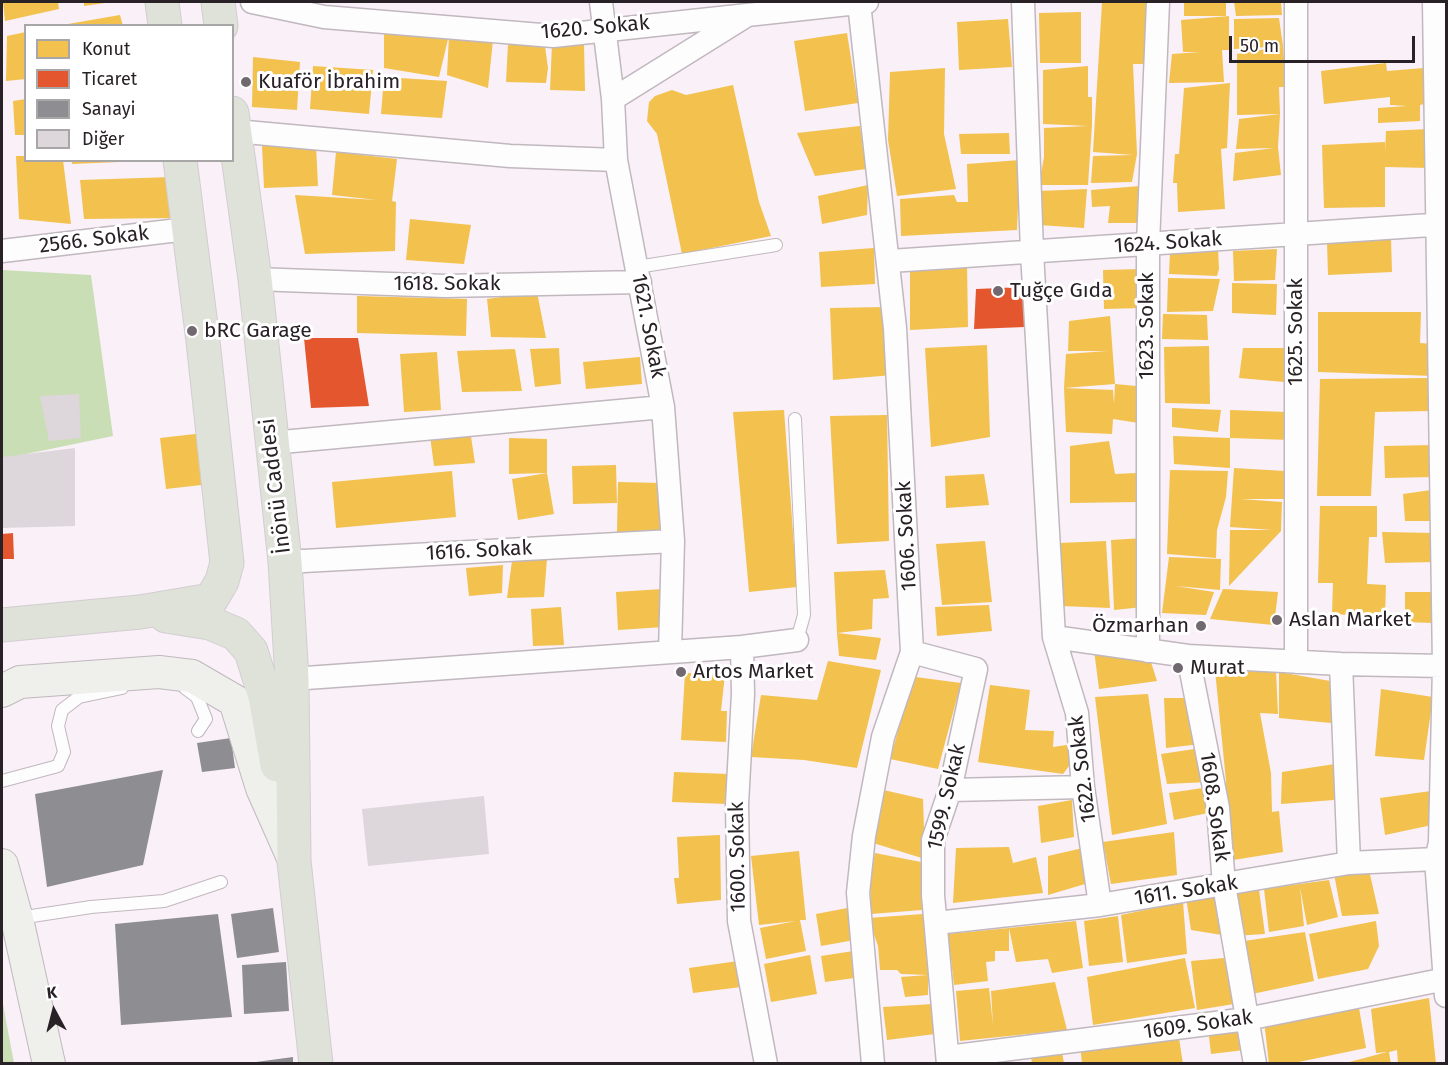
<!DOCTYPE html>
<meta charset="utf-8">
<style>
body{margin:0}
#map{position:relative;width:1448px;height:1065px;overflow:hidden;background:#faf0f8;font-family:"Fira Sans",sans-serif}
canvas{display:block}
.frame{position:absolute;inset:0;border:3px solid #282126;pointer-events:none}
.legend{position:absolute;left:24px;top:24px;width:210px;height:138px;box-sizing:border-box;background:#fff;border:2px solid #a9a6a8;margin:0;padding:8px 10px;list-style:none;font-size:18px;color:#282126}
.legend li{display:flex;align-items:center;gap:12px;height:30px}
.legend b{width:30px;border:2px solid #a9a6a8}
.north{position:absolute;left:24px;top:981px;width:60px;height:60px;-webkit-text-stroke:4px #fff;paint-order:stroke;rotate:353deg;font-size:16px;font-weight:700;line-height:24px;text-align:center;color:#282126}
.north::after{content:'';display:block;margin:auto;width:21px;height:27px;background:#282126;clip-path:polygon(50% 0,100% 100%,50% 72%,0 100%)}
.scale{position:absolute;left:1229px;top:36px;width:186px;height:27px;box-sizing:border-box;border:3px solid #282126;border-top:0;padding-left:8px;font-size:18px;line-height:21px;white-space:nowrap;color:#282126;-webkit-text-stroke:4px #fff;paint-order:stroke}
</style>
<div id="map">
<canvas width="1448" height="1065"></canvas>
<div class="frame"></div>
<ul class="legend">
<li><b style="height:16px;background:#f2c14e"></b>Konut</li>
<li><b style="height:16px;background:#e4572e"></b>Ticaret</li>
<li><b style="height:16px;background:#8d8d92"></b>Sanayi</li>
<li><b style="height:16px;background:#ddd6db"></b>Diğer</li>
</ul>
<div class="north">K</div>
<div class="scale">50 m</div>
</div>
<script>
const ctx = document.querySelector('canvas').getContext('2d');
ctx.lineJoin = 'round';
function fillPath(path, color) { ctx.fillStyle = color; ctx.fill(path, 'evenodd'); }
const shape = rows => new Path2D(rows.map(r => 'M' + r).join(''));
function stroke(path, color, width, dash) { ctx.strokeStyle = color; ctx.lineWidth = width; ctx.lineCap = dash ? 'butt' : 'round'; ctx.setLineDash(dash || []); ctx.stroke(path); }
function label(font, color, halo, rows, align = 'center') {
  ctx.font = font + ' "Fira Sans",sans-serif'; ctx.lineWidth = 6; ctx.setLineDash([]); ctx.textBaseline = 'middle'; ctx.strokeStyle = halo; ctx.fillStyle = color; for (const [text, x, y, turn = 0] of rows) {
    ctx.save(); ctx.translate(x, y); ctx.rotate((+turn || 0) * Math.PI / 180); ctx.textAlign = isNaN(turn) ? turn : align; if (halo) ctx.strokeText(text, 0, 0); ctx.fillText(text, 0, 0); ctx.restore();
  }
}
fillPath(shape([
 [2,270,91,275,113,436,2,459],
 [2,998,7,1026,14,1063,2,1063]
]), '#c9deb5');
fillPath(shape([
 [3,2,58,2,59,9,5,21],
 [84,2,105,2,105,3,84,6],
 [1102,2,1148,2,1147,64,1133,64,1137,154,1132,182,1091,183,1093,156,1133,155,1093,152],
 [1184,2,1226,2,1226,16,1184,16],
 [1234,2,1281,2,1282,15,1236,16],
 [1081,12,1081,63,1040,63,1039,13],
 [120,15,123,26,68,26,68,24],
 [1229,16,1229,50,1222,50,1224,82,1169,83,1172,54,1200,52,1183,52,1181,20],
 [1279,18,1283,46,1286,87,1279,87,1280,114,1278,147,1281,175,1233,181,1235,153,1274,148,1236,149,1239,119,1280,114,1237,115,1237,54,1283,46,1234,49,1234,19],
 [1008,19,1012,67,959,70,957,22],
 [26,32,26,79,6,81,7,36],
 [384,32,449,35,493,40,488,88,447,75,449,35,439,77,384,68],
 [847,33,858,103,805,111,794,41],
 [508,44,545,46,548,68,546,83,506,82],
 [552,44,584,44,585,91,550,90],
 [253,57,300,62,297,110,252,107],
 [1386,63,1387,71,1436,67,1432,102,1420,105,1420,121,1378,123,1378,108,1407,106,1390,105,1390,97,1324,104,1321,71],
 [313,66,373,70,369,114,310,109],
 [1088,66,1088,97,1092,97,1092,125,1088,185,1039,185,1044,157,1044,128,1088,126,1043,124,1043,70],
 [945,68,944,134,956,189,897,196,888,140,890,72],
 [384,77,447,81,442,118,381,114],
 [1230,83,1227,148,1221,149,1225,209,1178,212,1177,183,1173,183,1175,154,1179,154,1184,88],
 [733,85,759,202,771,236,682,254,657,134,647,121,649,102,655,96,672,90,686,95],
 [26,99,26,135,15,135,13,101],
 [860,126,866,169,815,176,797,133],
 [1429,129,1430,168,1385,167,1385,207,1324,208,1322,145,1385,142,1385,152,1386,131],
 [1009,133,1010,154,961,154,959,134],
 [316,145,318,186,264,188,262,146],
 [336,152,397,159,392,201,396,202,395,251,305,254,295,195,377,200,332,195],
 [16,156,26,156,26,160,63,160,71,224,19,219],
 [72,160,119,160,119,162,72,164],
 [1020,160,1017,230,901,236,900,199,954,195,957,202,968,202,967,164],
 [172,177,178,218,84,219,80,180],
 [868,185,867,215,822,224,818,196],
 [1140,186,1143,223,1108,223,1110,206,1092,207,1091,190],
 [1087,189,1084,228,1039,225,1039,191],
 [410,219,471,225,464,264,406,260],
 [1391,239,1392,272,1328,275,1327,242],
 [874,248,875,284,821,287,819,252],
 [1218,248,1219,269,1217,276,1169,274,1170,252],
 [1277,249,1275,280,1234,281,1233,251],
 [967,263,968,327,910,330,910,267],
 [1141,269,1141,308,1104,309,1103,270],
 [1168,278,1220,279,1213,311,1167,312],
 [1232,283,1277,284,1276,315,1232,313],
 [537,292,546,338,491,337,487,299],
 [357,296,467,299,466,336,357,333],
 [886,307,893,375,833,380,830,308],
 [1318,312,1421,312,1420,343,1433,344,1434,376,1318,372],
 [1163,314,1207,315,1208,340,1162,339],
 [1110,316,1115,384,1147,387,1145,424,1113,419,1112,434,1066,432,1064,388,1113,390,1114,404,1115,384,1064,388,1066,354,1107,351,1068,351,1069,321],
 [987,345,990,437,931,447,925,348],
 [1209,346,1210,404,1165,403,1164,347],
 [559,348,561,384,535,387,530,349],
 [1243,348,1285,348,1284,382,1239,378],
 [515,349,522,391,462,392,457,351],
 [437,352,441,410,404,412,400,354],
 [640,357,642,384,586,389,583,362],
 [1432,378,1431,411,1375,412,1371,496,1317,496,1320,379],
 [1172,408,1221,410,1218,432,1172,427],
 [784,410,797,587,749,592,733,412],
 [1230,410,1287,412,1290,440,1230,438],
 [887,415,889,541,837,544,830,416],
 [470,430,475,463,434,466,430,436],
 [204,433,210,484,166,489,160,438],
 [1173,436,1230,438,1230,468,1174,464],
 [509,438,547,439,547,473,554,514,518,520,512,479,547,473,509,474],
 [1109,441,1115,474,1136,473,1139,502,1070,503,1070,446],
 [1434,445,1435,477,1385,478,1384,446],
 [616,465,617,503,573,504,572,466],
 [1234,468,1285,471,1285,499,1241,499,1282,502,1281,531,1229,586,1230,530,1272,530,1230,527],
 [1170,470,1228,471,1226,497,1217,530,1216,558,1167,554],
 [452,471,456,517,336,528,332,482],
 [984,474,989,505,946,508,945,476],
 [618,482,662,483,661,533,617,532],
 [1431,490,1432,521,1405,521,1403,494],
 [1320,506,1377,506,1377,537,1369,537,1367,584,1386,585,1385,617,1332,614,1333,583,1318,583],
 [1382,532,1437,533,1436,562,1385,563],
 [1144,538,1143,607,1114,610,1111,540],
 [985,541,992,602,942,605,936,544],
 [1106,541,1110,608,1061,606,1059,543],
 [1169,557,1221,559,1220,590,1176,586,1214,592,1206,615,1162,613],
 [547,559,544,597,507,598,512,561],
 [503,565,502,593,469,596,466,568],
 [885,570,889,598,873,599,872,629,837,633,834,572],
 [662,589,664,627,618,630,616,592],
 [1223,589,1278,592,1274,625,1210,619],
 [1405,592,1433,592,1434,623,1405,622],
 [989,605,992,631,937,636,935,607],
 [561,607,564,645,533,646,531,609],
 [837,633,881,638,876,660,839,656],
 [1094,650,1149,656,1157,681,1099,689],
 [828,661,881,670,857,768,804,760,751,757,761,695,817,700],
 [1215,670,1276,671,1278,714,1260,713,1271,773,1272,812,1279,811,1283,852,1227,861,1226,781],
 [1279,672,1336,682,1331,723,1279,718],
 [685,673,725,674,721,711,727,711,726,742,681,740],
 [908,676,961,683,938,769,890,759,906,703],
 [990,685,1030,690,1025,730,1054,731,1053,747,1073,744,1072,762,1063,774,978,762],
 [1381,689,1433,697,1424,760,1375,756],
 [1148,694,1167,824,1112,835,1095,697],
 [1164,698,1194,698,1201,744,1166,748],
 [1201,748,1208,782,1167,784,1161,754],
 [1335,764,1334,800,1281,804,1282,772],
 [674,772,729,774,728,804,672,802],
 [1209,787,1213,812,1174,820,1169,793],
 [879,789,923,799,925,859,870,842],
 [1431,791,1432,825,1385,835,1380,798],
 [1072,800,1074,837,1041,843,1038,806],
 [1174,832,1177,875,1111,884,1103,842],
 [720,835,721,900,677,904,674,878,679,878,677,837],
 [1009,847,1013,863,1036,857,1043,893,953,903,956,848],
 [1083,848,1085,884,1048,895,1048,856],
 [799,851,806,920,800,920,806,951,766,959,760,928,796,921,759,925,751,856],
 [875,853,921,862,922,910,871,914,870,876],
 [1369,870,1379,914,1342,916,1334,874],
 [1329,880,1338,917,1307,925,1300,887,1304,926,1269,932,1264,889],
 [1259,890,1265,934,1233,936,1226,894],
 [1217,894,1222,935,1191,930,1186,897],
 [1183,902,1187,954,1127,963,1121,915],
 [858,906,860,939,821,946,816,914],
 [923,914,927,946,928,975,928,995,905,997,901,977,928,975,901,974,897,970,880,970,878,946,868,918],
 [1118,916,1123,962,1089,966,1084,921],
 [1076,921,1083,968,1052,973,1048,959,1016,962,1009,928],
 [1376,921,1379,946,1368,969,1318,979,1309,934],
 [1009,928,1009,951,995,951,995,961,986,962,988,981,954,985,948,934],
 [1305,932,1314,981,1252,994,1244,941],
 [860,950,862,977,825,982,821,956],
 [810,955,817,994,771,1002,764,964],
 [1185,958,1195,1008,1093,1025,1087,977],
 [1224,958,1234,1004,1197,1010,1191,961],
 [738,961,741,987,693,993,689,968],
 [1055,982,1067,1030,960,1041,956,991,989,988,993,1025,991,991],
 [1429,998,1436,1064,1398,1064,1397,1050,1389,1052,1391,1064,1342,1064,1387,1052,1376,1053,1371,1009],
 [933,1004,935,1034,887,1040,883,1007],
 [1359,1008,1366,1048,1289,1064,1269,1064,1264,1021],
 [1243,1023,1244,1050,1211,1054,1208,1028],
 [1178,1032,1183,1064,1082,1064,1080,1044],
 [1062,1051,1064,1064,1032,1064,1031,1057]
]), '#f2c14e');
fillPath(shape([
 [1024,287,1025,327,974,329,976,289],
 [304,338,358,338,369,406,311,408],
 [13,533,14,559,2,559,2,534]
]), '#e4572e');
fillPath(shape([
 [231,738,235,768,202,772,197,743],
 [163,770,143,865,47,887,35,794],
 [273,908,279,952,237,958,231,914],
 [218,914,232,1017,121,1025,115,924],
 [286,962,289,1011,244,1014,242,965],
 [293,1057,293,1064,256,1064,256,1062]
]), '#8d8d92');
fillPath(shape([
 [79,394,81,438,49,441,40,396],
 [75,448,75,526,2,528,2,457],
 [484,796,489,854,368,866,362,809]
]), '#ddd6db');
const service = shape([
 [637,267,776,245],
 [795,419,804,615,797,640],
 [185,688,197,697,206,719,198,731],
 [2,781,58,766,64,752,58,726,62,710,79,697,122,688],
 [19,918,91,907,164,901,221,882]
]);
const minor = shape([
 [252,2,324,17,553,36,867,2],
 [601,2,613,99,616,160,663,407,673,541,670,652],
 [1023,2,1032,252,1054,637,1077,713,1083,787,1100,905],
 [1296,2,1296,662],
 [1434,2,1444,666,1440,843,1436,859,1446,996],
 [859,3,895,328,912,652,883,737,864,836,858,893,873,1064],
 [613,99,746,16],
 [235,131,510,156,616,160],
 [2,251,187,229],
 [890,261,1446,224],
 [255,279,445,286,640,282],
 [271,443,663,407],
 [285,562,673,541],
 [1054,637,1188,656,1341,664,1444,666],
 [742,647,743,694,737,804,739,921,766,1064],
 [1148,651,1148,244,1158,2],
 [912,652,976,669,950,790,933,840,933,895,948,1064],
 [1188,656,1218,808,1224,885,1255,1064],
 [1341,664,1349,863],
 [292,679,742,647,797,640],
 [950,790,1083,787],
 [936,923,1100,905,1349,863,1436,859],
 [948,1057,1247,1019,1446,979]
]);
const secondary = shape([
 [2,691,20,682,159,672,192,676,235,701,262,788,294,860],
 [2,865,17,919,49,1064]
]);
const primary = shape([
 [162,2,165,26],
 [218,2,221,26],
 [232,113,255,279,285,562,292,679,294,861,316,1064],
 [166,616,210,623,236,634,251,651,265,696,277,765],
 [2,625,140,612,211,600,222,581,227,563,203,341,180,160]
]);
stroke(service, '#c0b8be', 14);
stroke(minor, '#c0b8be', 25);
stroke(secondary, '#c0b8be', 34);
stroke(primary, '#d2cdd1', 35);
stroke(service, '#fefdfe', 12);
stroke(minor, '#fefdfe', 22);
stroke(secondary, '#efefec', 32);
stroke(primary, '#dfe2d9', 33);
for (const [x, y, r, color] of [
 [246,82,6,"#726970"],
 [998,291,6,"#726970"],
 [192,331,6,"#726970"],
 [1277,620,6,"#726970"],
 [1201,626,6,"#726970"],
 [1178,668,6,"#726970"],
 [681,672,6,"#726970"]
]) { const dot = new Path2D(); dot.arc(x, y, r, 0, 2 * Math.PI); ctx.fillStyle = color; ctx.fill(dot); stroke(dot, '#fff', 2); }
label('21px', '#282126', '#fff', [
 ["1620. Sokak",595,28,-5],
 ["2566. Sokak",94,240,-7],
 ["1624. Sokak",1168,243,-4],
 ["1618. Sokak",447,284],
 ["1621. Sokak",648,326,79],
 ["1623. Sokak",1147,326,-90],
 ["1625. Sokak",1296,332,-90],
 ["İnönü Caddesi",276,486,-97],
 ["1606. Sokak",907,536,-93],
 ["1616. Sokak",479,551,-3],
 ["1622. Sokak",1083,769,-97],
 ["1599. Sokak",947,797,-77],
 ["1608. Sokak",1214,807,82],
 ["1600. Sokak",738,857,-91],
 ["1611. Sokak",1186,891,-9],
 ["1609. Sokak",1198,1025,-8]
]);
label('21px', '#282126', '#fff', [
 ["Kuaför İbrahim",258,82],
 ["Tuğçe Gıda",1010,291],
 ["bRC Garage",204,331],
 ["Aslan Market",1289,620],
 ["Özmarhan",1189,626,"right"],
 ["Murat",1190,668],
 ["Artos Market",693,672]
], 'left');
</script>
